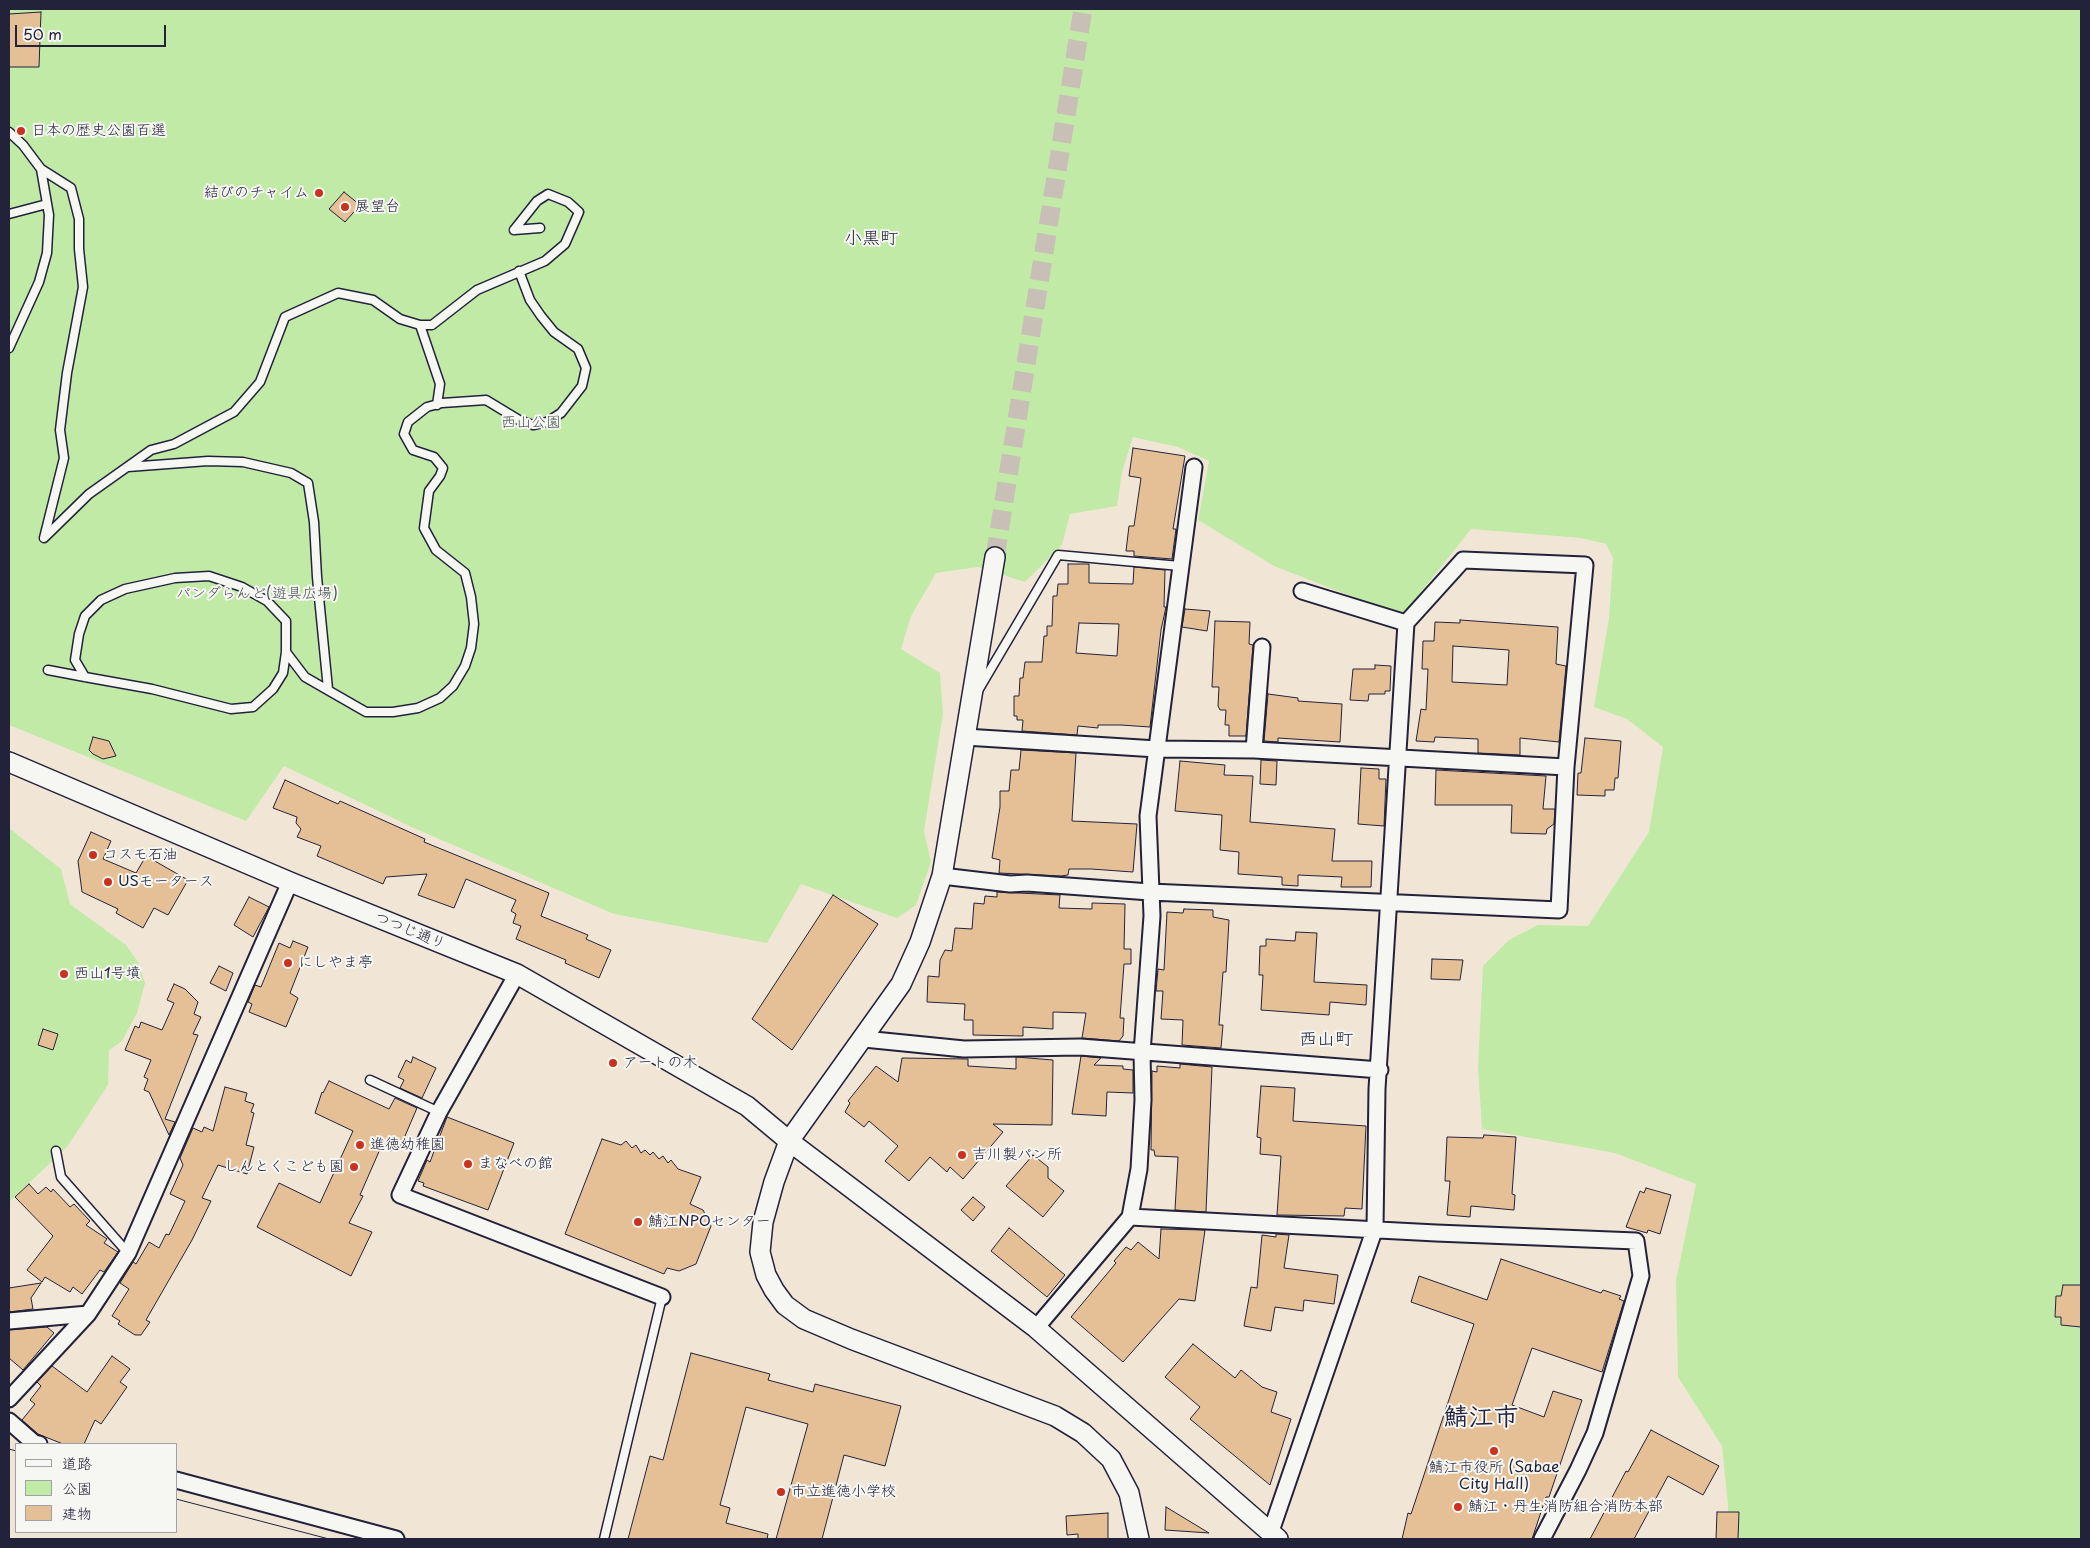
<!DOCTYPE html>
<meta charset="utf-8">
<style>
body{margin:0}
#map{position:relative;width:2090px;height:1548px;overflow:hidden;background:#f1e6d6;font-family:"Playpen Sans","Klee One",sans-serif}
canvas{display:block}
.frame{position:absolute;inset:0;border:10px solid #22223b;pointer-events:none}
.legend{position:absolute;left:15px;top:1443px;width:162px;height:90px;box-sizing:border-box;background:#f6f6f2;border:1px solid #a1a1a9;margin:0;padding:6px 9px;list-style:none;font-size:15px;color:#22223b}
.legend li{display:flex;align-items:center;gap:10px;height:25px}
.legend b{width:25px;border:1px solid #a1a1a9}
.scale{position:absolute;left:15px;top:25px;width:151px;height:22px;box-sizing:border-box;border:2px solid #22223b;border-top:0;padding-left:6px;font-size:15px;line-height:18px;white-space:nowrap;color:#22223b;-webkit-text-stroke:4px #f6f6f2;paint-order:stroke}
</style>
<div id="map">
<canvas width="2090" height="1548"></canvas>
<div class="frame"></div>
<ul class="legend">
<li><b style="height:6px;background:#f6f6f2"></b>道路</li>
<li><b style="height:14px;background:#c1eaa6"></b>公園</li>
<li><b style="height:14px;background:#e5c096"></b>建物</li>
</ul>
<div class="scale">50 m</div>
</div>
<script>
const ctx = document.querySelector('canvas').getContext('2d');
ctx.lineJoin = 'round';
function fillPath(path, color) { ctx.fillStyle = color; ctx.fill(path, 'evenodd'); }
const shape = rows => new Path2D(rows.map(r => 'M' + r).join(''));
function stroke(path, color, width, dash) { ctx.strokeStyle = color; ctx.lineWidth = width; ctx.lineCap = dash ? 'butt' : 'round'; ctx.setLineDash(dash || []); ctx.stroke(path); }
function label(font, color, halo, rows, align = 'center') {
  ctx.font = font + ' "Playpen Sans","Klee One",sans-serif'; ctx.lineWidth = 4; ctx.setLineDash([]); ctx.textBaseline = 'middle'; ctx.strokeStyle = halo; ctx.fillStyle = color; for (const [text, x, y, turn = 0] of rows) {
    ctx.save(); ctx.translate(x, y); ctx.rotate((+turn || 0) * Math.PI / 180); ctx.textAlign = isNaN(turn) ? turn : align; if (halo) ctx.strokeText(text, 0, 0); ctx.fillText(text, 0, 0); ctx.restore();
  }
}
fillPath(shape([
 [9,9,2081,9,2081,1539,1729,1539,1728,1506,1722,1446,1678,1377,1676,1280,1696,1184,1615,1153,1482,1129,1478,1066,1483,966,1509,940,1538,925,1588,926,1649,832,1663,747,1627,719,1594,707,1609,618,1613,558,1606,544,1581,538,1471,529,1402,616,1274,566,1198,520,1209,461,1178,447,1133,437,1122,472,1117,506,1070,514,1062,545,1025,582,978,567,936,573,911,616,901,649,940,673,943,714,924,831,931,862,916,905,897,918,801,884,767,943,614,914,416,829,284,766,246,821,9,725],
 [9,828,61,869,70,904,126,945,138,962,145,983,137,1013,122,1041,109,1050,108,1085,67,1147,9,1202]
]), '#c1eaa6');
const building = shape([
 [41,12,39,67,9,67,9,14,41,12],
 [344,192,360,205,345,222,329,209,344,192],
 [1133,448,1185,456,1173,529,1176,529,1172,559,1134,556,1134,551,1126,551,1129,526,1134,526,1141,478,1129,476,1133,448],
 [1068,564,1089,564,1089,583,1133,584,1134,567,1165,570,1164,607,1166,607,1161,630,1150,727,1121,725,1098,725,1098,728,1078,726,1077,735,1022,731,1023,720,1017,720,1017,716,1014,716,1014,696,1019,696,1020,678,1023,678,1025,662,1042,662,1044,636,1047,636,1047,626,1052,626,1053,596,1057,596,1058,584,1068,584,1068,564],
 [1079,623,1119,624,1117,656,1076,653,1079,623],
 [1185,609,1210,611,1207,631,1182,627,1185,609],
 [1460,620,1558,627,1556,664,1566,666,1559,742,1520,738,1520,755,1478,753,1478,739,1435,737,1434,742,1416,741,1421,709,1426,710,1428,669,1422,669,1423,641,1434,641,1435,622,1460,623,1460,620],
 [1453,646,1509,650,1507,685,1452,682,1453,646],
 [1215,621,1250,622,1249,644,1253,645,1246,736,1229,736,1229,725,1225,725,1226,710,1220,710,1218,706,1219,687,1212,687,1215,621],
 [1375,665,1391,666,1390,691,1385,691,1385,694,1369,694,1368,701,1350,700,1353,669,1375,669,1375,665],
 [1268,694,1298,698,1298,701,1342,704,1340,742,1278,738,1278,742,1264,741,1268,694],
 [93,737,109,741,116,756,103,759,93,754,89,750,93,737],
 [1585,738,1621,741,1618,778,1615,778,1614,790,1605,790,1605,796,1577,795,1578,773,1581,773,1585,738],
 [1021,750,1076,753,1072,821,1137,824,1133,872,1091,869,1069,869,1068,875,1061,876,999,873,1000,860,992,858,1000,807,1000,791,1009,791,1011,770,1019,770,1021,750],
 [1261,760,1277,761,1276,785,1260,784,1261,760],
 [1180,761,1225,765,1224,775,1253,776,1250,822,1335,829,1332,861,1372,861,1371,887,1341,887,1342,877,1298,875,1298,886,1282,885,1282,877,1238,874,1239,852,1220,850,1222,815,1175,811,1180,761],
 [1361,768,1379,769,1379,779,1386,779,1384,826,1358,824,1361,768],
 [1436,770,1546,776,1543,809,1555,809,1554,824,1547,829,1546,834,1511,833,1512,805,1435,805,1436,770],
 [285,780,338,804,340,801,425,839,424,842,549,893,541,916,588,935,586,939,611,950,599,978,565,963,566,960,516,939,521,926,513,923,516,914,511,911,516,900,466,879,454,908,418,895,427,874,386,877,383,884,317,856,321,846,297,837,301,829,296,823,297,817,273,808,285,780],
 [91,832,111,841,103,859,136,873,146,856,188,880,168,915,154,908,143,928,116,913,118,909,82,892,78,861,91,832],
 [997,892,1060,895,1059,908,1092,909,1092,903,1125,904,1124,949,1131,949,1131,964,1124,964,1120,1018,1124,1018,1123,1036,1119,1041,1082,1038,1086,1013,1053,1012,1053,1029,1023,1027,1023,1036,973,1035,973,1020,964,1020,965,1004,927,1002,928,976,939,977,940,960,945,950,952,951,955,928,972,929,974,903,984,904,985,896,997,897,997,892],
 [833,895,878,924,792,1050,752,1019,833,895],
 [249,897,269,907,253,937,234,925,249,897],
 [1184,909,1213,910,1213,917,1229,920,1226,972,1223,972,1219,1025,1223,1025,1221,1048,1182,1045,1183,1020,1161,1019,1163,991,1156,991,1158,969,1164,970,1167,912,1183,913,1184,909],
 [1296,932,1317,933,1314,982,1367,985,1366,1005,1330,1002,1329,1015,1261,1010,1263,975,1259,975,1260,946,1266,946,1266,939,1295,941,1296,932],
 [293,941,308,947,290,993,298,998,286,1027,249,1012,252,1004,248,1002,255,985,261,987,279,943,290,948,293,941],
 [1432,959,1463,960,1460,980,1431,979,1432,959],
 [219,966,233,973,226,991,210,983,219,966],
 [174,984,185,989,198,1002,194,1014,201,1017,193,1034,198,1035,165,1119,175,1122,169,1135,149,1092,144,1090,148,1079,144,1077,151,1060,125,1050,135,1026,139,1028,141,1022,162,1030,174,1003,167,1000,174,984],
 [43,1029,58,1034,53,1050,38,1045,43,1029],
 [1081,1056,1101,1058,1094,1065,1123,1066,1123,1069,1133,1070,1133,1093,1107,1092,1106,1116,1072,1114,1081,1056],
 [413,1057,436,1068,422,1098,400,1088,404,1080,398,1077,406,1060,411,1063,413,1057],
 [1016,1057,1053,1060,1052,1125,993,1124,1003,1132,963,1179,950,1167,947,1172,930,1157,909,1181,885,1161,898,1146,869,1121,864,1127,845,1112,850,1103,848,1101,876,1066,898,1082,902,1058,968,1059,968,1066,1016,1069,1016,1057],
 [1180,1064,1212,1067,1206,1212,1175,1210,1178,1157,1155,1156,1154,1150,1151,1150,1152,1071,1157,1072,1157,1066,1180,1068,1180,1064],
 [329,1081,389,1109,395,1098,417,1108,399,1150,393,1147,391,1151,381,1147,360,1195,363,1196,349,1223,372,1232,351,1276,257,1227,279,1183,320,1203,353,1131,315,1113,322,1092,323,1093,329,1081],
 [1261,1086,1295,1088,1293,1121,1366,1126,1362,1209,1345,1208,1344,1216,1277,1215,1281,1156,1260,1154,1261,1138,1257,1137,1261,1086],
 [225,1087,247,1093,245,1101,254,1104,251,1112,254,1113,246,1145,254,1147,247,1174,218,1165,202,1198,211,1201,192,1240,146,1320,150,1322,141,1335,135,1335,118,1324,120,1321,112,1316,129,1289,120,1283,133,1262,136,1264,149,1242,159,1248,166,1234,169,1235,185,1201,170,1194,183,1165,180,1158,193,1128,202,1132,204,1127,213,1131,225,1087],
 [447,1117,514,1143,488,1210,423,1186,424,1183,418,1181,427,1160,430,1162,447,1117],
 [1484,1135,1516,1137,1512,1194,1515,1195,1514,1210,1471,1206,1470,1217,1447,1215,1450,1181,1445,1181,1447,1137,1483,1138,1484,1135],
 [602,1139,621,1145,626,1141,632,1148,636,1145,641,1153,645,1150,650,1155,653,1152,659,1159,663,1156,668,1163,671,1160,678,1169,701,1177,690,1204,703,1210,711,1226,696,1264,679,1271,667,1268,664,1274,565,1234,602,1139],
 [1033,1155,1048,1167,1048,1178,1064,1191,1043,1217,1006,1186,1033,1155],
 [29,1184,38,1194,46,1187,51,1192,53,1189,70,1207,74,1204,90,1221,86,1225,107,1239,104,1243,118,1252,104,1272,100,1270,82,1294,73,1287,70,1292,45,1277,42,1282,27,1270,53,1236,15,1197,29,1184],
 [1646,1188,1671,1195,1660,1234,1648,1230,1647,1233,1626,1227,1640,1191,1644,1193,1646,1188],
 [973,1197,985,1207,973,1221,961,1210,973,1197],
 [1009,1228,1065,1275,1047,1297,991,1251,1009,1228],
 [1161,1229,1205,1230,1195,1301,1179,1299,1123,1362,1071,1317,1116,1263,1114,1261,1126,1247,1131,1250,1138,1242,1159,1259,1161,1229],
 [1276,1234,1289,1235,1284,1268,1338,1275,1334,1304,1304,1300,1303,1311,1275,1307,1271,1331,1244,1326,1251,1287,1257,1288,1262,1235,1276,1237,1276,1234],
 [1501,1259,1601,1293,1603,1290,1621,1296,1619,1299,1624,1301,1602,1372,1532,1348,1512,1405,1544,1417,1553,1391,1582,1400,1549,1497,1546,1497,1532,1539,1402,1539,1408,1513,1411,1514,1474,1324,1411,1302,1419,1276,1487,1300,1501,1259],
 [41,1283,31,1298,33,1309,9,1312,9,1288,41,1283],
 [2063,1285,2081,1285,2081,1327,2061,1325,2061,1317,2055,1317,2056,1296,2061,1296,2063,1285],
 [47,1327,54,1333,23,1370,9,1358,9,1330,47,1327],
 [1193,1344,1235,1378,1241,1370,1262,1387,1277,1392,1271,1412,1291,1419,1270,1485,1190,1419,1200,1407,1165,1377,1193,1344],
 [691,1353,770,1374,768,1380,813,1392,815,1384,901,1406,885,1466,844,1455,822,1539,776,1539,808,1424,746,1407,720,1505,730,1508,726,1523,768,1534,767,1539,628,1539,650,1456,663,1460,691,1353],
 [112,1356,130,1369,120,1382,127,1387,101,1424,95,1420,84,1444,63,1444,38,1434,22,1420,35,1404,30,1400,41,1386,37,1382,52,1366,87,1392,112,1356],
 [1651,1430,1719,1466,1703,1495,1668,1476,1634,1539,1590,1539,1626,1471,1628,1472,1651,1430],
 [1166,1507,1209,1533,1165,1530,1166,1507],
 [1717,1512,1739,1512,1738,1539,1716,1539,1717,1512],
 [1108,1513,1108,1539,1078,1539,1078,1534,1067,1535,1066,1516,1108,1513]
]);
fillPath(building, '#e5c096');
stroke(building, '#22223b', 1);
stroke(shape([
 [995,557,1083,9]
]), '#c8bfb7', 19, [19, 9]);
const service = shape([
 [9,132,23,145,41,169,71,188,79,219,79,249,83,287,67,373,60,430,64,458,44,538,89,494,151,450,174,444,234,412,260,382,285,317,338,293,373,300,400,319,420,325,432,325,477,290,545,261,565,244,579,212,568,202,548,194,537,201,514,230],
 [9,214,47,204],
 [514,230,540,228],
 [420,325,440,384,437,405],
 [9,348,39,282,47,253,49,215,41,169],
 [128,467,208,461,243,462,291,473,308,483,314,522,317,577,328,689],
 [286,652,305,677,366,712,393,712,418,708,440,698,453,686,465,666,471,648,474,624,471,597,465,573,436,550,424,528,429,491,440,476,443,468,434,457,413,450,404,434,408,422,427,407,442,403,486,400,519,420,533,425,547,422,561,413,582,386,586,368,578,349,554,332,541,316,530,300,519,271],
 [48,670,85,677,152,689,231,709,253,707,273,689,283,673,286,652,286,621,267,601,242,587,209,576,175,578,125,589,101,600,85,616,79,634,75,660,85,677],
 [979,689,1058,555,1180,566],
 [370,1080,439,1112],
 [56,1151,61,1177,128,1253],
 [604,1539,662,1297]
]);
const minor = shape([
 [965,737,1157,749,1254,750,1566,767],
 [1254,750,1262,647],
 [942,876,1010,884,1027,883,1150,892,1559,910,1566,767,1585,565,1463,560,1406,623,1302,591],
 [517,974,439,1112,400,1195,662,1297],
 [864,1039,964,1049,1080,1047,1380,1070],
 [1130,1217,1436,1233,1636,1241,1641,1276,1595,1433,1578,1470,1542,1539],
 [9,1321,88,1314],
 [1036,1328,1130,1217,1139,1169,1143,1100,1142,1053,1152,916,1148,816,1194,467],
 [9,1399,88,1314,128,1253,290,882],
 [9,1421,34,1443,39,1444],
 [176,1480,396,1539],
 [1270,1534,1375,1228,1377,1089,1406,623]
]);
const tertiary = shape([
 [995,557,942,876,920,942,901,984,789,1141,774,1182,763,1222,760,1252,766,1275,774,1290,785,1305,804,1319,851,1339,1055,1416,1083,1433,1111,1459,1129,1493,1139,1539],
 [9,762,290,882,517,974,747,1106,789,1141,1036,1328,1278,1539]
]);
stroke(service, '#22223b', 11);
stroke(minor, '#22223b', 19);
stroke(tertiary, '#22223b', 22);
stroke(service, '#f6f6f2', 8);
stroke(minor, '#f6f6f2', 15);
stroke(tertiary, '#f6f6f2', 19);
stroke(shape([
 [9,1449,16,1451],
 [176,1499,329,1539]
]), '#22223b', 1);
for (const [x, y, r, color] of [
 [21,131,5,"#c8321e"],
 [319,193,5,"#c8321e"],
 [345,207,5,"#c8321e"],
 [93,855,5,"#c8321e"],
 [108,882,5,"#c8321e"],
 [288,963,5,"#c8321e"],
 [64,974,5,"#c8321e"],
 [613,1063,5,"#c8321e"],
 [360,1145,5,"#c8321e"],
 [962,1155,5,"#c8321e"],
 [468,1164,5,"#c8321e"],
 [354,1167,5,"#c8321e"],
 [638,1222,5,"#c8321e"],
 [1494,1451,5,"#c8321e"],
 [781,1492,5,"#c8321e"],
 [1458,1507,5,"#c8321e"]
]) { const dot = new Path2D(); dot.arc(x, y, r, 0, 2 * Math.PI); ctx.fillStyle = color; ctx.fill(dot); stroke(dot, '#f6f6f2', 2); }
label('15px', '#22223b', '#f6f6f2', [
 ["日本の歴史公園百選",31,131],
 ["結びのチャイム",309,193,"right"],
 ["展望台",355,207],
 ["コスモ石油",103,855],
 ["USモータース",118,882],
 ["にしやま亭",298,963],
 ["西山1号墳",74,974],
 ["アートの木",623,1063],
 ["進徳幼稚園",370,1145],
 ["吉川製パン所",972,1155],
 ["まなべの館",478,1164],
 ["しんとくこども園",344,1167,"right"],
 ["鯖江NPOセンター",648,1222],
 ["鯖江市役所 (Sabae",1494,1468,"center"],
 ["City Hall)",1494,1485,"center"],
 ["市立進徳小学校",791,1492],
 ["鯖江・丹生消防組合消防本部",1468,1507]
], 'left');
label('15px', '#4a5456', '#f6f6f2', [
 ["西山公園",531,423],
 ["パンダらんど(遊具広場)",257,594]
]);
label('15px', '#22223b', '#f6f6f2', [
 ["つつじ通り",410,931,22]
]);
label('18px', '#22223b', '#f6f6f2', [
 ["小黒町",871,239],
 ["西山町",1326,1040]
]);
label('bold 25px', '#22223b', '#f6f6f2', [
 ["鯖江市",1481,1418]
]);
</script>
